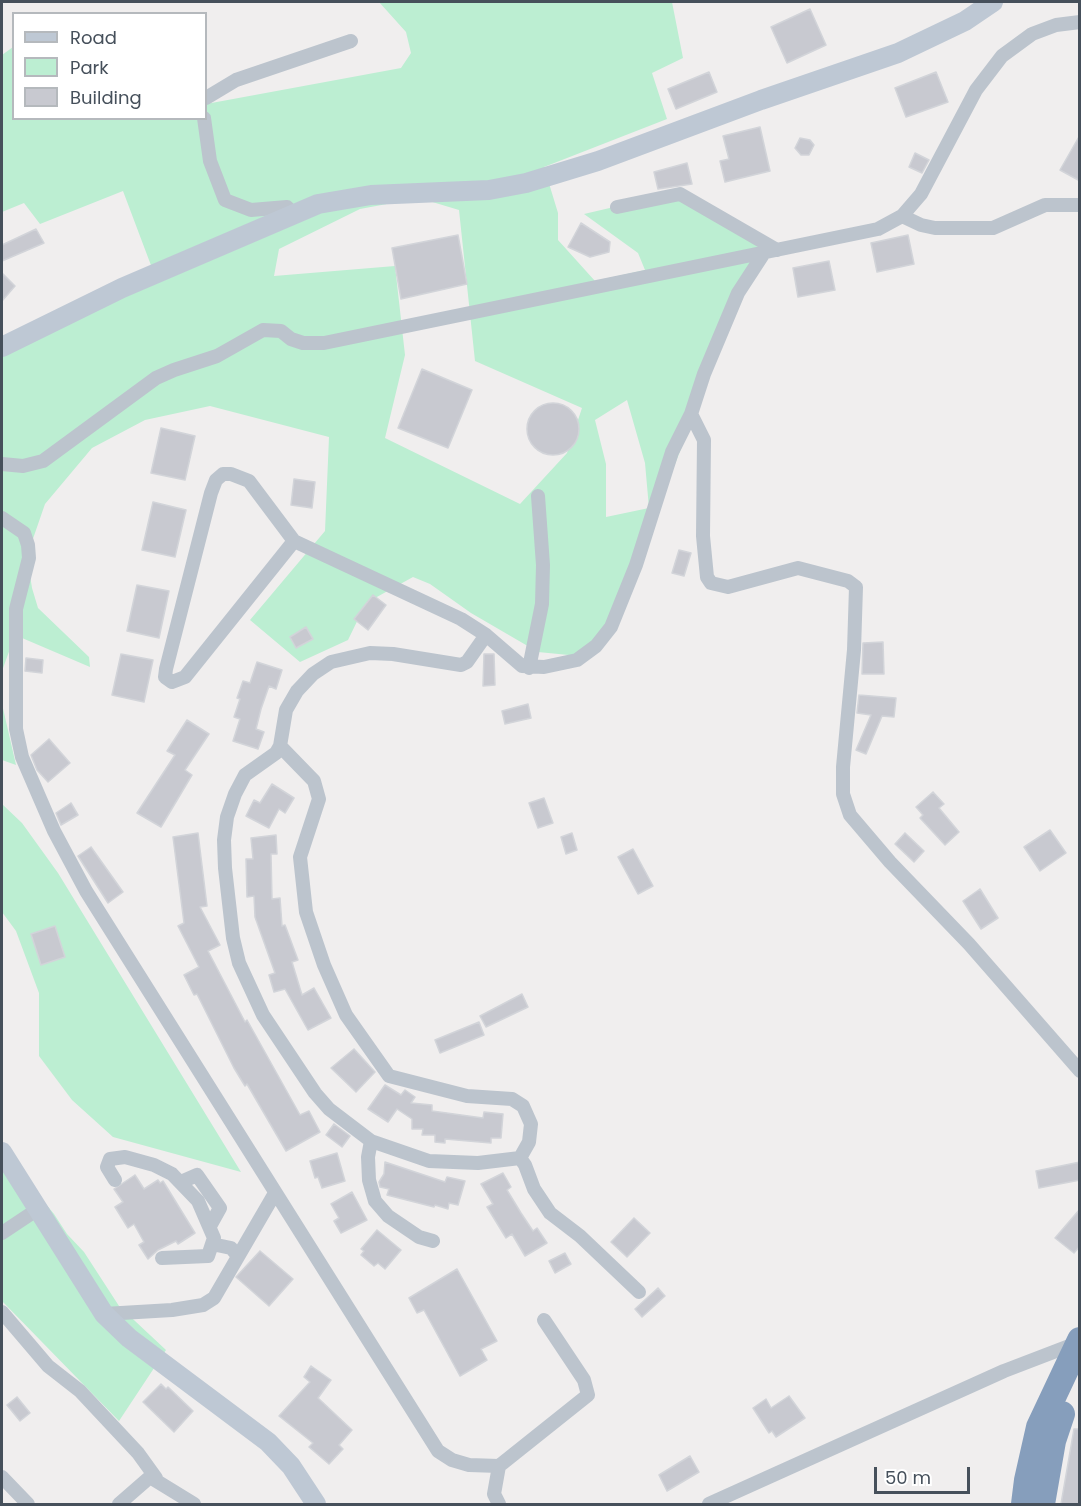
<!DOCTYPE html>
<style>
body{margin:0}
#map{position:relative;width:1081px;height:1506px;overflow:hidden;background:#f0eeee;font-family:Poppins,sans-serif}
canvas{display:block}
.frame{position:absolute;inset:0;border:3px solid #46505b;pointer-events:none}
.legend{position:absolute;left:12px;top:12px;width:195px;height:108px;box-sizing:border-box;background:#fff;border:2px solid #b5b9bd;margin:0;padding:8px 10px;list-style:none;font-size:18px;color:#46505b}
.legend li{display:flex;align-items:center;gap:12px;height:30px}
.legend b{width:30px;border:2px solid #b5b9bd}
.scale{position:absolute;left:874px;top:1467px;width:96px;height:27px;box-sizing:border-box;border:3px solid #46505b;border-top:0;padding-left:8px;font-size:18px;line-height:21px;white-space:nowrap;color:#46505b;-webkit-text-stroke:4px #fff;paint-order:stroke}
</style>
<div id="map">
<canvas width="1081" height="1506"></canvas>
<div class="frame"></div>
<ul class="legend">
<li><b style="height:8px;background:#bec8d4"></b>Road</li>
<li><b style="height:16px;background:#bceed2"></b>Park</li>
<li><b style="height:16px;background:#c8c9d0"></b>Building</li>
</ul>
<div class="scale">50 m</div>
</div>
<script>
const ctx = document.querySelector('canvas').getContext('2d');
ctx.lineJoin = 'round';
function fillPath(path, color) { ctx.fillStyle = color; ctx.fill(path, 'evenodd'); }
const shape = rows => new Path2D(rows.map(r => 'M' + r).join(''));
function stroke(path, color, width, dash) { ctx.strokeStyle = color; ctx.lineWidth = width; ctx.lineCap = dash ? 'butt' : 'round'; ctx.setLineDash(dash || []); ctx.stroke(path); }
fillPath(shape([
 [379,2,672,2,683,58,652,73,667,119,544,167,558,213,558,240,595,281,645,270,638,253,584,214,674,193,770,251,736,307,618,611,579,656,538,652,471,613,430,584,413,577,366,603,348,640,300,662,250,620,325,531,329,437,210,406,145,420,92,448,45,504,27,556,32,588,38,608,89,657,90,667,15,635,2,671,2,704,16,765,2,760,2,351,152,268,123,191,40,224,24,203,2,212,2,55,13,47,14,118,206,118,206,104,401,68,411,53,406,32],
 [419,198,459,210,475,361,582,408,567,453,520,504,385,438,405,355,395,266,274,276,279,249,360,209],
 [627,400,645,463,649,508,606,517,606,464,595,420],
 [2,804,22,823,58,873,241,1172,113,1137,72,1100,39,1056,39,993,16,931,2,912],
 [2,1156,8,1158,54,1214,67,1234,84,1252,119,1306,166,1350,119,1421,2,1301]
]), '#bceed2');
const building = shape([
 [810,9,826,45,787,63,771,27,810,9],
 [709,72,717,92,676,109,668,89,709,72],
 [936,72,948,102,906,117,895,88,936,72],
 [760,127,770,171,725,182,720,161,729,159,723,136,760,127],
 [1080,135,1080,181,1060,170,1080,135],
 [800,138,810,140,814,145,809,155,801,155,795,148,800,138],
 [915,153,929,160,922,173,909,167,915,153],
 [687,163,692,184,658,189,654,172,687,163],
 [581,223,610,242,609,252,590,257,568,247,581,223],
 [36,229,44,243,2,261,2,245,36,229],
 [458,235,467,284,401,299,392,248,458,235],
 [908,235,914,264,877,272,871,243,908,235],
 [829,261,835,290,798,297,793,268,829,261],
 [2,273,15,286,2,301,2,273],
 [422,369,472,390,448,448,398,428,422,369],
 '527 429a26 26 0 1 1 52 0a26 26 0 1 1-52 0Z',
 [161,428,195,436,185,480,151,473,161,428],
 [294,479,315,482,312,508,291,505,294,479],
 [153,502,186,510,175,557,142,550,153,502],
 [679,550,691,553,684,576,672,573,679,550],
 [137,585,169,591,159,638,127,631,137,585],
 [373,595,386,605,368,630,354,619,373,595],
 [306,627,313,639,296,648,290,637,306,627],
 [883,642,884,674,862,674,863,643,883,642],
 [121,654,153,660,144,702,112,695,121,654],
 [484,654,494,654,495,685,483,686,484,654],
 [26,658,43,660,42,673,25,671,26,658],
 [257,662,282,670,276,689,269,686,261,709,256,729,264,732,258,749,233,741,240,719,234,717,240,699,237,698,243,681,250,683,257,662],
 [859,695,896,698,894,717,882,716,866,754,856,750,871,715,857,713,859,695],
 [528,704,531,718,505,724,502,711,528,704],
 [187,720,209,734,185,770,192,775,161,827,137,813,175,755,167,751,187,720],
 [49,739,70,763,48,782,37,770,31,755,49,739],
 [272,784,294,798,285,813,279,809,269,828,246,816,254,800,260,803,272,784],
 [933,792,944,804,939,808,959,832,945,845,920,818,923,815,916,807,933,792],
 [544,798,553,823,538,828,529,803,544,798],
 [71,803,78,815,61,825,56,813,71,803],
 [1050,830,1066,853,1040,871,1024,847,1050,830],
 [198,833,207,906,200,907,220,945,208,951,245,1022,247,1020,300,1115,309,1111,320,1132,286,1151,247,1084,245,1086,234,1068,197,994,194,995,184,975,199,967,178,926,184,923,173,837,198,833],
 [572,833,577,850,566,854,561,837,572,833],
 [905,833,924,851,914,862,895,844,905,833],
 [276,835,277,854,271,854,272,899,280,898,282,926,285,925,298,960,292,962,302,995,314,988,331,1018,308,1030,285,989,274,992,269,975,275,973,255,917,254,896,247,897,246,859,253,859,251,838,276,835],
 [91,847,123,892,108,903,78,856,91,847],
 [633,849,653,886,638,894,618,857,633,849],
 [980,889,998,918,981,929,963,901,980,889],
 [55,926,65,957,41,965,31,934,55,926],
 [522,994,528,1007,486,1027,480,1016,522,994],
 [479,1022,484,1035,440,1053,435,1040,479,1022],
 [354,1049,375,1072,356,1092,331,1068,354,1049],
 [385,1085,401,1095,405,1090,415,1097,411,1103,432,1105,432,1111,483,1118,484,1112,503,1114,501,1138,491,1138,491,1143,445,1139,445,1143,435,1142,435,1135,422,1135,423,1129,412,1129,412,1119,397,1109,388,1122,368,1109,385,1085],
 [334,1124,350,1136,342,1147,326,1135,334,1124],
 [337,1153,345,1181,322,1188,318,1177,315,1178,310,1161,337,1153],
 [385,1162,445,1182,447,1177,465,1181,458,1205,449,1203,448,1209,435,1205,434,1207,387,1195,389,1189,380,1187,379,1182,384,1174,385,1162],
 [1080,1162,1080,1180,1039,1188,1036,1171,1080,1162],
 [503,1173,511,1187,507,1190,521,1213,533,1231,537,1228,547,1243,525,1256,512,1234,506,1238,487,1207,493,1204,481,1184,503,1173],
 [135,1175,144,1189,158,1180,160,1183,163,1181,195,1233,178,1244,176,1241,158,1250,148,1259,139,1245,144,1242,134,1224,128,1228,115,1207,123,1202,114,1189,135,1175],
 [352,1192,367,1220,341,1233,334,1221,339,1218,331,1204,352,1192],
 [1080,1209,1080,1246,1074,1253,1055,1238,1080,1209],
 [634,1218,650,1233,627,1257,611,1242,634,1218],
 [377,1230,401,1250,385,1269,378,1263,374,1266,361,1255,364,1251,361,1249,377,1230],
 [260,1251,293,1279,269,1306,236,1277,260,1251],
 [565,1253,571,1264,555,1273,549,1261,565,1253],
 [457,1269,497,1341,481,1349,487,1360,460,1376,424,1310,417,1313,409,1298,457,1269],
 [658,1288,665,1296,642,1317,635,1309,658,1288],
 [311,1366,331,1380,318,1398,352,1430,339,1445,343,1449,329,1464,309,1447,313,1443,279,1416,310,1382,304,1377,311,1366],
 [161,1384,166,1389,168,1387,193,1411,174,1432,143,1402,161,1384],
 [789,1396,805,1418,776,1437,772,1431,769,1433,753,1408,766,1399,771,1408,789,1396],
 [17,1397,30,1413,20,1421,7,1405,17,1397],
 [1074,1429,1080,1429,1080,1504,1061,1504,1074,1429],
 [690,1456,699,1472,667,1491,659,1475,690,1456]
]);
fillPath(building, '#c8c9d0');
stroke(building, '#d2d4d9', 1.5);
stroke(shape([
 [206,98,236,80,351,41],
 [204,118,210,161,225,200,251,210,287,207,293,214],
 [617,207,680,194,777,250],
 [902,216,921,225,935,228,993,228,1045,205,1080,205],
 [764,253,738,293,704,374,691,414,704,440,703,536,707,577,711,583,728,587,798,568,848,581,856,587,854,650,843,767,843,794,850,815,890,862,969,944,1080,1071],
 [2,464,23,466,43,461,156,378,174,370,217,356,263,330,281,331,291,339,303,343,324,343,878,229,902,216,921,194,976,90,1002,56,1032,34,1056,25,1080,22],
 [223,474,231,474,249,481,294,541,185,677,172,682,165,677,166,669,211,493,216,480,223,474],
 [2,518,24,533,28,545,29,558,16,609,16,729,22,757,54,831,86,891,438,1451,452,1460,469,1465,499,1466,588,1395,584,1380,544,1320],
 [294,541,461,619,486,635,522,666,544,667,577,660,596,646,611,627,636,565,672,452,691,414],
 [486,635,467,662,461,665,393,654,370,653,331,662,313,674,297,691,286,710,280,746,276,753,245,775,235,794,227,817,224,840,225,868,233,938,239,963,263,1015,315,1093,329,1109,371,1141,429,1161,478,1163,520,1158,525,1165,534,1189,550,1213,580,1236,639,1292],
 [529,668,542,604,543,565,538,496],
 [280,746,314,781,319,799,300,857,306,912,324,965,346,1015,389,1076,467,1096,512,1099,523,1106,531,1124,529,1142,520,1158],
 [371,1141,368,1157,369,1180,375,1201,388,1216,419,1237,433,1241],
 [115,1180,107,1167,110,1159,125,1157,154,1165,172,1174,198,1201,214,1238,208,1256,162,1258],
 [181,1182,197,1175,220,1208,210,1226],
 [2,1233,38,1209],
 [212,1244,231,1248,238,1256],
 [2,1312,48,1366,80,1391,138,1453,156,1478],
 [104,1314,172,1310,203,1305,214,1298,275,1193],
 [499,1466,494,1494,499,1504],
 [2,1477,28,1504],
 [119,1504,150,1477,194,1504],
 [709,1504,1004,1371,1077,1343]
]), '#bcc4cd', 14);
stroke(shape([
 [2,347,122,288,318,204,371,195,489,190,526,183,598,161,761,100,898,53,965,21,993,2],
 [2,1152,104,1314,129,1338,268,1442,291,1466,316,1504]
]), '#bec8d4', 20);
stroke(shape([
 [1024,1504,1027,1480,1039,1427,1080,1340],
 [1042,1504,1053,1441,1062,1414]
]), '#869ebc', 26);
</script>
